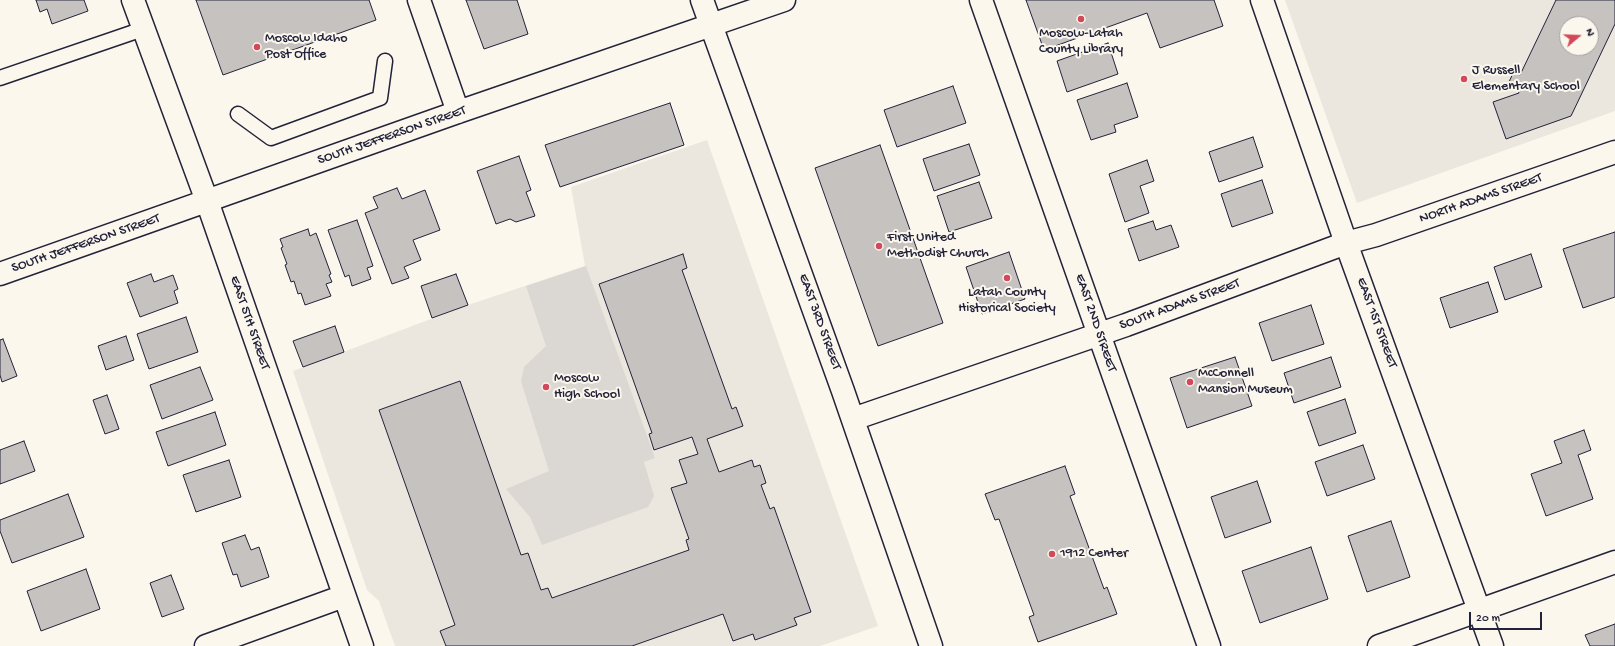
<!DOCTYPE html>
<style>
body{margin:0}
#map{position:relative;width:1615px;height:646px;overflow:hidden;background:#fbf7ec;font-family:"Gochi Hand",sans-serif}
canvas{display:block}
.north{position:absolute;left:1559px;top:16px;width:40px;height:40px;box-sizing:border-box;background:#fbf7ec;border:1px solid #a4a2a5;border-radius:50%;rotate:71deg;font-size:11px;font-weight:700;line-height:16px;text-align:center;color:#22223b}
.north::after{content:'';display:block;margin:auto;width:14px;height:18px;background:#d1495b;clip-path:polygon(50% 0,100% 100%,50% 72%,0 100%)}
.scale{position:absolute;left:1469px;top:612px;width:73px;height:18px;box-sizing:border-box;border:2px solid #22223b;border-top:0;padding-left:5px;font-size:12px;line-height:14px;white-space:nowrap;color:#22223b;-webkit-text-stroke:3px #fbf7ec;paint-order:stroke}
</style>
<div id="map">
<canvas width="1615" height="646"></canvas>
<div class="north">N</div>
<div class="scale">20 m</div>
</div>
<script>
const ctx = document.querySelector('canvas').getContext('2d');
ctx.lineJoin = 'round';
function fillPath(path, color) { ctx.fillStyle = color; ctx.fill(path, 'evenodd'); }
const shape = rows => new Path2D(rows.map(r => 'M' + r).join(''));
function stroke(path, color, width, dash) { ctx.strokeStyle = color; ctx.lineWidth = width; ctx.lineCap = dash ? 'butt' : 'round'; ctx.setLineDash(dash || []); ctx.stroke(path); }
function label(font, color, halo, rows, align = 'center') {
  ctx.font = font + ' "Gochi Hand",sans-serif'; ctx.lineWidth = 4; ctx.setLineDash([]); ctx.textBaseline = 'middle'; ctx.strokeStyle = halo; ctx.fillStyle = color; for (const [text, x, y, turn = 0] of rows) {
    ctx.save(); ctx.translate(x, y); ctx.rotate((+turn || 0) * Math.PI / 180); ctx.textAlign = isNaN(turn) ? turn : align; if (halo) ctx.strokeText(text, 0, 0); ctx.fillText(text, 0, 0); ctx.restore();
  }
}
fillPath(shape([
 [1285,0,1615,0,1615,111,1357,203],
 [1567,24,1591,24,1591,48,1567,48],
 [707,140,878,626,820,646,395,646,379,601,367,590,293,371,468,305,585,266,571,187]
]), '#ebe7df');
fillPath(shape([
 [586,266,655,458,644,462,654,496,648,507,542,545,530,517,506,489,549,471,521,381,524,367,546,346,526,286]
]), '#dbd8d3');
const building = shape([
 [36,0,84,0,88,11,52,24,47,9,40,12,36,0],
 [196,0,369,0,376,20,223,75,196,0],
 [466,0,517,0,528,34,484,49,466,0],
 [1026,0,1214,0,1223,26,1160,48,1147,13,1044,50,1026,0],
 [1556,0,1615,0,1615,24,1571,116,1506,139,1493,102,1519,93,1516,85,1509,82,1514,71,1520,75,1556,0],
 [1567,24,1591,24,1591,48,1567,48,1567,24],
 [1108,43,1118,74,1067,92,1057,61,1108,43],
 [1127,83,1138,117,1114,125,1116,132,1091,140,1077,100,1127,83],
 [953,86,966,123,897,147,884,110,953,86],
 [670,103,684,145,560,187,545,145,670,103],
 [1253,137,1263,167,1219,182,1209,152,1253,137],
 [969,144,980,175,934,191,923,159,969,144],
 [880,145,943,323,878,346,815,168,880,145],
 [519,156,531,190,526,192,535,216,516,222,510,219,496,224,477,171,519,156],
 [1147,160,1154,181,1140,186,1149,213,1125,222,1109,174,1147,160],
 [1262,180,1273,213,1232,227,1221,194,1262,180],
 [979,182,992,218,949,232,937,196,979,182],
 [397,188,402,199,425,190,440,230,413,240,421,260,404,267,409,278,392,284,365,213,378,208,373,197,397,188],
 [357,220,373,266,367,268,371,279,352,286,349,275,345,277,328,230,357,220],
 [1153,221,1156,230,1171,225,1179,247,1139,261,1128,229,1153,221],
 [308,229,310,236,316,233,331,274,329,275,332,282,326,284,331,296,305,305,301,293,298,294,294,281,291,282,285,265,287,264,281,248,283,247,280,239,308,229],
 [1615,232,1615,297,1583,308,1563,249,1615,232],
 [1009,252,1025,299,982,314,966,267,1009,252],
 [683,254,687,268,682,270,732,409,736,407,743,426,707,439,719,472,752,460,754,467,760,465,766,483,761,485,770,509,774,507,811,612,794,618,797,625,755,640,753,634,733,641,723,614,632,646,446,646,440,631,455,625,379,410,460,381,521,555,528,553,541,590,548,588,552,598,689,550,686,540,689,539,671,488,687,483,679,460,698,454,692,437,654,450,649,434,652,433,599,284,683,254],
 [1531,254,1542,287,1505,300,1494,267,1531,254],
 [151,274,154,282,173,275,178,289,174,291,178,303,140,317,127,283,151,274],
 [456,274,468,305,432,318,421,286,456,274],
 [1488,282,1498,312,1450,328,1440,298,1488,282],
 [1311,305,1324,344,1272,361,1259,323,1311,305],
 [186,317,198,352,149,369,137,334,186,317],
 [335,326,344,352,303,367,293,341,335,326],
 [126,336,134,360,106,370,98,346,126,336],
 [3,339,17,376,2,382,0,375,0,340,3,339],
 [1235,357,1252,406,1187,428,1170,378,1235,357],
 [1331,357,1341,387,1294,403,1284,373,1331,357],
 [200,367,213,400,162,419,150,385,200,367],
 [107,395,119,429,105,434,93,400,107,395],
 [1345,399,1356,433,1319,446,1307,412,1345,399],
 [215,412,226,445,168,466,156,432,215,412],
 [1584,430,1591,450,1578,455,1593,499,1546,516,1531,474,1562,463,1554,441,1584,430],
 [24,441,35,471,0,484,0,450,24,441],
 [1363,445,1375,479,1327,496,1315,462,1363,445],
 [229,460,241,497,196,512,183,475,229,460],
 [1065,466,1075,494,1070,496,1104,589,1107,587,1117,614,1038,642,1029,617,1034,615,999,519,995,520,985,494,1065,466],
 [1257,481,1271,522,1225,538,1211,497,1257,481],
 [68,494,84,537,12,563,0,531,0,520,68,494],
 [1391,521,1410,577,1367,592,1348,536,1391,521],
 [245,535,251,550,259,547,269,577,241,587,237,574,233,575,222,543,245,535],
 [1311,547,1328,599,1260,623,1242,571,1311,547],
 [86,569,100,609,41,631,27,591,86,569],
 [171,575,184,609,162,617,150,583,171,575],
 [1615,624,1615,646,1590,646,1585,635,1615,624]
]);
fillPath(building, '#c6c2c0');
stroke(building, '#22223b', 1);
const service = shape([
 [0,78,143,29],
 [238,114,271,138,380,98,385,61]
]);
const minor = shape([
 [133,0,207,201,362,646],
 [419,0,458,112],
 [702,0,843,391,931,646],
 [981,0,1209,646],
 [1262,0,1346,243,1492,646],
 [0,274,458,112,784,0],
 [853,419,1126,325,1346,243,1376,235,1615,152],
 [206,646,344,596],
 [1379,646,1615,562]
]);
stroke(service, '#22223b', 17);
stroke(minor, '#22223b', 25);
stroke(service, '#fbf7ec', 14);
stroke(minor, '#fbf7ec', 22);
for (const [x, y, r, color] of [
 [1081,19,4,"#d1495b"],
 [257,47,4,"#d1495b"],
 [1464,79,4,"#d1495b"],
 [879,246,4,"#d1495b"],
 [1007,278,4,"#d1495b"],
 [1190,382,4,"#d1495b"],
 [546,387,4,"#d1495b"],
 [1052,554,4,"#d1495b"]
]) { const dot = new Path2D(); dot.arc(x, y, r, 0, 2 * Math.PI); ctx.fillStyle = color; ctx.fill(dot); stroke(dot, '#fbf7ec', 1.5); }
label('14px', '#22223b', '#fbf7ec', [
 ["Moscow-Latah",1081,34,"center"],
 ["County Library",1081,50,"center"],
 ["Moscow Idaho",265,39],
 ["Post Office",265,55],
 ["J Russell",1472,71],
 ["Elementary School",1472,87],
 ["First United",887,238],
 ["Methodist Church",887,254],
 ["Latah County",1007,293,"center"],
 ["Historical Society",1007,309,"center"],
 ["McConnell",1198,374],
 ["Mansion Museum",1198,390],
 ["Moscow",554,379],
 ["High School",554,395],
 ["1912 Center",1060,554]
], 'left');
label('14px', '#22223b', '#fbf7ec', [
 ["SOUTH JEFFERSON STREET",392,136,-19],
 ["NORTH ADAMS STREET",1481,199,-19],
 ["SOUTH JEFFERSON STREET",86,244,-19],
 ["SOUTH ADAMS STREET",1180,305,-20],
 ["EAST 3RD STREET",819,322,70],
 ["EAST 5TH STREET",249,323,71],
 ["EAST 2ND STREET",1095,323,71],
 ["EAST 1ST STREET",1376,323,70]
]);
</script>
